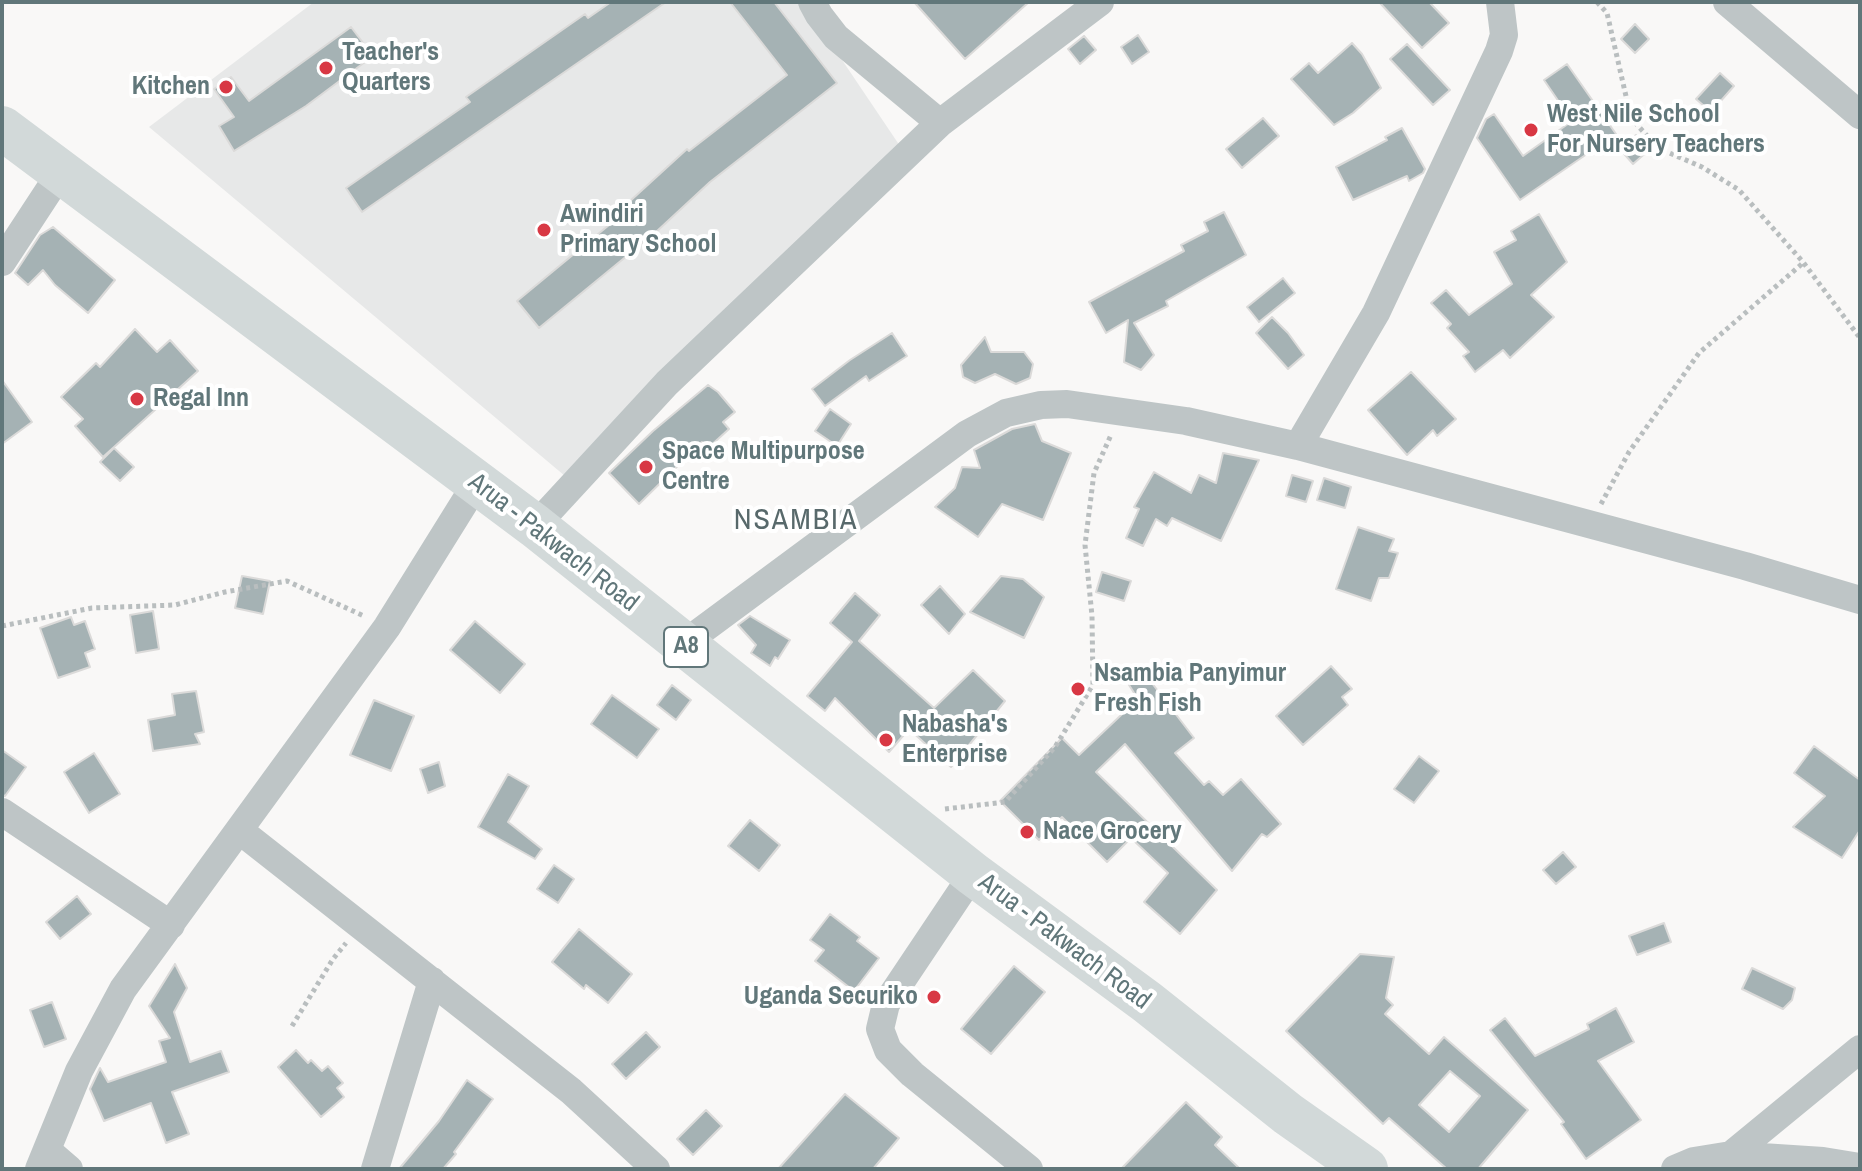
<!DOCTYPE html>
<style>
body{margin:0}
#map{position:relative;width:1862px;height:1171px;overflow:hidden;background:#f9f8f7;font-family:"Archivo Narrow",sans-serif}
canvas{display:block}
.frame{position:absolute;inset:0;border:4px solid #61777a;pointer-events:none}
</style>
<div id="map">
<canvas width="1862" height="1171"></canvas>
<div class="frame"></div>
</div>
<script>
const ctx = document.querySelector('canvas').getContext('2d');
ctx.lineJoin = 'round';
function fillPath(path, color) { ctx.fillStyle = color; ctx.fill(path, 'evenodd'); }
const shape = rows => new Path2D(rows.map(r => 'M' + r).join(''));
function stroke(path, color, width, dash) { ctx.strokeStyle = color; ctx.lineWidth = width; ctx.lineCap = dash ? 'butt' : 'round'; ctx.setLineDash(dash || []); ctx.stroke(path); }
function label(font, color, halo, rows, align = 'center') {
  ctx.font = font + ' "Archivo Narrow",sans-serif'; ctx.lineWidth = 8; ctx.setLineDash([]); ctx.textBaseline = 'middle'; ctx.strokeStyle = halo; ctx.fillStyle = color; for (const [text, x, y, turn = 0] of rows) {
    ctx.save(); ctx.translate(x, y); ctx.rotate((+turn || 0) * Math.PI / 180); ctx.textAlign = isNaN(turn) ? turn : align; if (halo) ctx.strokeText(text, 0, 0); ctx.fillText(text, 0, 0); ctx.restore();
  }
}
fillPath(shape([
 [314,2,803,2,902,149,565,476,149,127]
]), '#e7e8e8');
const building = shape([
 [611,2,666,2,362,212,346,188,470,102,466,97,585,14,588,18,611,2],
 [730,2,774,2,837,83,710,182,656,232,539,328,517,301,632,206,629,202,687,149,689,151,787,75,730,2],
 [914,2,1029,2,965,59,914,2],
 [1379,2,1429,2,1449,23,1422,48,1379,2],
 [1635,24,1649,39,1635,53,1621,39,1635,24],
 [351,27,373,56,306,106,234,151,219,126,234,117,214,89,231,77,249,101,351,27],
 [1138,35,1149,52,1132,64,1121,47,1138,35],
 [1084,36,1096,50,1080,64,1068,49,1084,36],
 [1352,43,1362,54,1381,88,1353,113,1334,125,1291,79,1309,63,1318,73,1352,43],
 [1407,44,1450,90,1433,105,1390,59,1407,44],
 [1567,64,1616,134,1520,200,1477,138,1486,119,1494,114,1523,156,1572,121,1544,80,1567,64],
 [1720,73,1734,86,1711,112,1696,99,1720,73],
 [1263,118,1279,136,1242,168,1226,149,1263,118],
 [1402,128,1425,169,1423,173,1409,181,1407,176,1353,200,1336,167,1387,140,1385,137,1402,128],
 [1636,135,1649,150,1633,164,1619,148,1636,135],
 [1224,212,1246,255,1166,301,1168,306,1134,323,1154,355,1141,370,1124,362,1128,320,1106,333,1089,302,1184,251,1181,245,1208,231,1204,222,1224,212],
 [1539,214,1567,262,1531,295,1554,317,1510,358,1503,350,1475,372,1463,356,1469,352,1447,328,1451,324,1431,303,1446,290,1469,315,1512,284,1494,252,1516,240,1511,231,1539,214],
 [53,227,115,280,88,313,55,285,43,270,28,285,15,273,40,235,53,227],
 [1283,278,1295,293,1259,322,1247,307,1283,278],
 [1272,317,1288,333,1304,355,1288,369,1256,333,1272,317],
 [135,329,157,352,170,340,198,371,103,457,75,426,83,419,61,397,96,363,100,367,135,329],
 [892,333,907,356,869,381,866,376,825,406,812,389,850,360,892,333],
 [985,337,991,352,1024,352,1033,364,1030,378,1016,384,995,374,975,383,963,377,961,365,985,337],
 [1411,372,1456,419,1437,436,1433,430,1407,455,1368,410,1411,372],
 [2,380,32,422,2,444,2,380],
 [708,385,718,392,735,412,723,422,729,429,707,449,702,442,639,504,609,473,653,431,708,385],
 [830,409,851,424,837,446,815,431,830,409],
 [1035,424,1042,441,1071,453,1043,520,1002,504,978,537,935,507,955,488,962,467,980,468,974,450,1012,429,1035,424],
 [114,448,134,467,120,481,100,462,114,448],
 [1223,453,1259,460,1221,541,1172,518,1167,526,1156,519,1143,546,1126,538,1139,509,1134,507,1154,472,1191,493,1199,475,1216,483,1223,453],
 [1292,475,1313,481,1306,502,1286,496,1292,475],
 [1324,478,1351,487,1345,508,1317,500,1324,478],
 [1358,527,1394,539,1389,551,1398,553,1389,578,1379,578,1371,601,1336,589,1358,527],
 [1102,572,1131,581,1124,601,1096,592,1102,572],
 [242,576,270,581,263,614,235,608,242,576],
 [1001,576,1023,579,1044,597,1024,638,970,612,1001,576],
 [940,586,965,614,949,634,921,605,940,586],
 [855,593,880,615,859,641,934,708,973,670,1005,701,951,767,909,729,889,752,835,698,825,711,807,696,852,642,830,623,855,593],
 [153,611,159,649,136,653,130,615,153,611],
 [750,616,790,640,778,659,775,657,770,666,751,653,756,645,738,625,750,616],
 [71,617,74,625,85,621,95,649,85,653,90,667,58,678,40,628,71,617],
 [475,621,525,664,500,693,450,650,475,621],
 [1331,666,1352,689,1342,697,1348,705,1303,745,1276,716,1331,666],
 [1145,674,1194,738,1175,753,1204,785,1209,781,1223,795,1241,779,1281,824,1267,837,1262,834,1232,871,1125,744,1096,772,1217,890,1180,934,1144,902,1168,873,1131,838,1107,862,1062,817,1039,840,1000,801,1062,738,1079,755,1138,699,1129,685,1145,674],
 [672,685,691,700,676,720,657,705,672,685],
 [196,691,204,732,195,734,200,744,153,751,148,720,175,715,172,694,196,691],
 [612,695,659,729,637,758,591,724,612,695],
 [374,700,414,716,391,771,350,755,374,700],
 [1814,746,1860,780,1860,830,1842,858,1793,827,1825,796,1794,773,1814,746],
 [2,750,26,767,5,796,2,795,2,750],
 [94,753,120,794,89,813,64,772,94,753],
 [1419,756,1439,771,1414,803,1394,789,1419,756],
 [439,762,445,786,428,793,420,769,439,762],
 [508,774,529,786,508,822,542,849,535,859,478,827,508,774],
 [750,820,780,845,759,871,728,846,750,820],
 [1563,852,1576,867,1556,884,1543,870,1563,852],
 [554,865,574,879,558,903,537,889,554,865],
 [77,896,91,914,60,939,46,922,77,896],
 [830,914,860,937,857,941,879,958,854,991,815,961,824,950,810,940,830,914],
 [1664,923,1671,942,1637,955,1629,936,1664,923],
 [579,929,632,974,608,1003,586,985,584,989,552,962,579,929],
 [1360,954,1394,957,1386,998,1393,1005,1385,1014,1429,1054,1444,1037,1528,1110,1478,1169,1447,1169,1389,1118,1383,1124,1286,1031,1360,954],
 [1450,1071,1480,1096,1449,1132,1419,1105,1450,1071],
 [175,964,187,988,174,1012,190,1062,221,1051,229,1072,172,1092,189,1134,166,1143,151,1103,104,1121,90,1089,100,1068,108,1082,166,1062,159,1041,170,1038,149,1006,175,964],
 [1014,966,1045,992,991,1054,961,1029,1014,966],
 [1752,968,1795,988,1792,1000,1783,1009,1742,989,1752,968],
 [52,1002,66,1039,44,1047,30,1010,52,1002],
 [1616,1008,1634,1042,1598,1061,1641,1120,1586,1159,1561,1124,1564,1122,1490,1030,1505,1018,1535,1056,1589,1029,1587,1024,1616,1008],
 [646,1032,660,1047,626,1079,612,1064,646,1032],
 [296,1050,308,1063,311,1060,322,1071,328,1066,343,1083,337,1088,344,1097,321,1117,278,1067,296,1050],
 [467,1080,493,1099,454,1152,456,1154,443,1169,399,1169,439,1121,467,1080],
 [845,1094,899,1138,873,1169,778,1169,845,1094],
 [1186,1102,1222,1137,1215,1145,1240,1169,1121,1169,1186,1102],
 [706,1110,722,1126,693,1155,677,1139,706,1110]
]);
fillPath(building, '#a5b2b4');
stroke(building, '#dbdad9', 2);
stroke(shape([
 [1597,2,1607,13,1631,118,1658,148,1702,167,1739,190,1803,262,1860,338],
 [1601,504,1629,452,1699,353,1803,263],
 [2,626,92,608,175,605,225,592,287,581,364,616],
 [945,809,1005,802,1055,747,1093,685,1092,616,1085,545,1094,473,1111,435],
 [292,1026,333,959,346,943]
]), '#b9bebf', 5, [4, 4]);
stroke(shape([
 [812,2,819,15,836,37,940,123],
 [1727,2,1860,115],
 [2,262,61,172],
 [1298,446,1376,313,1499,51,1504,35,1500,2],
 [535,526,667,383,940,123,1100,2],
 [682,645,967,434,1006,413,1041,405,1067,404,1186,421,1298,446,1745,566,1860,600],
 [2,812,171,925],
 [239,830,571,1091,656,1169],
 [973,874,886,1004,880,1029,888,1050,912,1074,1029,1169],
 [47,1150,69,1169],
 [1731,1155,1860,1049],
 [39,1169,79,1071,123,989,387,627,476,484],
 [375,1169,432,981],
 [1675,1169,1694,1161,1731,1155,1823,1161,1860,1167]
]), '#bec5c6', 28);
stroke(shape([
 [2,128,535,526,973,874,1147,1002,1288,1114,1366,1169]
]), '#d2d9d9', 44);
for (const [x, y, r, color] of [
 [326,68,8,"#d83844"],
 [226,87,8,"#d83844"],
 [1531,130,8,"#d83844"],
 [544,230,8,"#d83844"],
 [137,399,8,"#d83844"],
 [646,467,8,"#d83844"],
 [1078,689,8,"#d83844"],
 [886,740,8,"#d83844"],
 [1027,832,8,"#d83844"],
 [934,997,8,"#d83844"]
]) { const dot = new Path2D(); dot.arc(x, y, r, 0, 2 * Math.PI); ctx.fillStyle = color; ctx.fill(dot); stroke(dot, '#fff', 3); }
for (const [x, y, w] of [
 [686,647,44]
]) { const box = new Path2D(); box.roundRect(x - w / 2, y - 20, w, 40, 6); ctx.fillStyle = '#fff'; ctx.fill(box); stroke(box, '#61777a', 2); }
label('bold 24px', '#61777a', null, [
 ["A8",686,647]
]);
label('bold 26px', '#61777a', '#fff', [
 ["Teacher's",342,53],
 ["Quarters",342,83],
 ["Kitchen",210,87,"right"],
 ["West Nile School",1547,115],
 ["For Nursery Teachers",1547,145],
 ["Awindiri",560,215],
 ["Primary School",560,245],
 ["Regal Inn",153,399],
 ["Space Multipurpose",662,452],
 ["Centre",662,482],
 ["Nsambia Panyimur",1094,674],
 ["Fresh Fish",1094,704],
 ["Nabasha's",902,725],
 ["Enterprise",902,755],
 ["Nace Grocery",1043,832],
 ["Uganda Securiko",918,997,"right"]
], 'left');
label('26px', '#61777a', '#fff', [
 ["Arua - Pakwach Road",553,543,38],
 ["Arua - Pakwach Road",1064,942,37]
]);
ctx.letterSpacing = '2px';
label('30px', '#58696b', '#fff', [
 ["NSAMBIA",796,521]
]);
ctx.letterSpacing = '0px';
</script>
